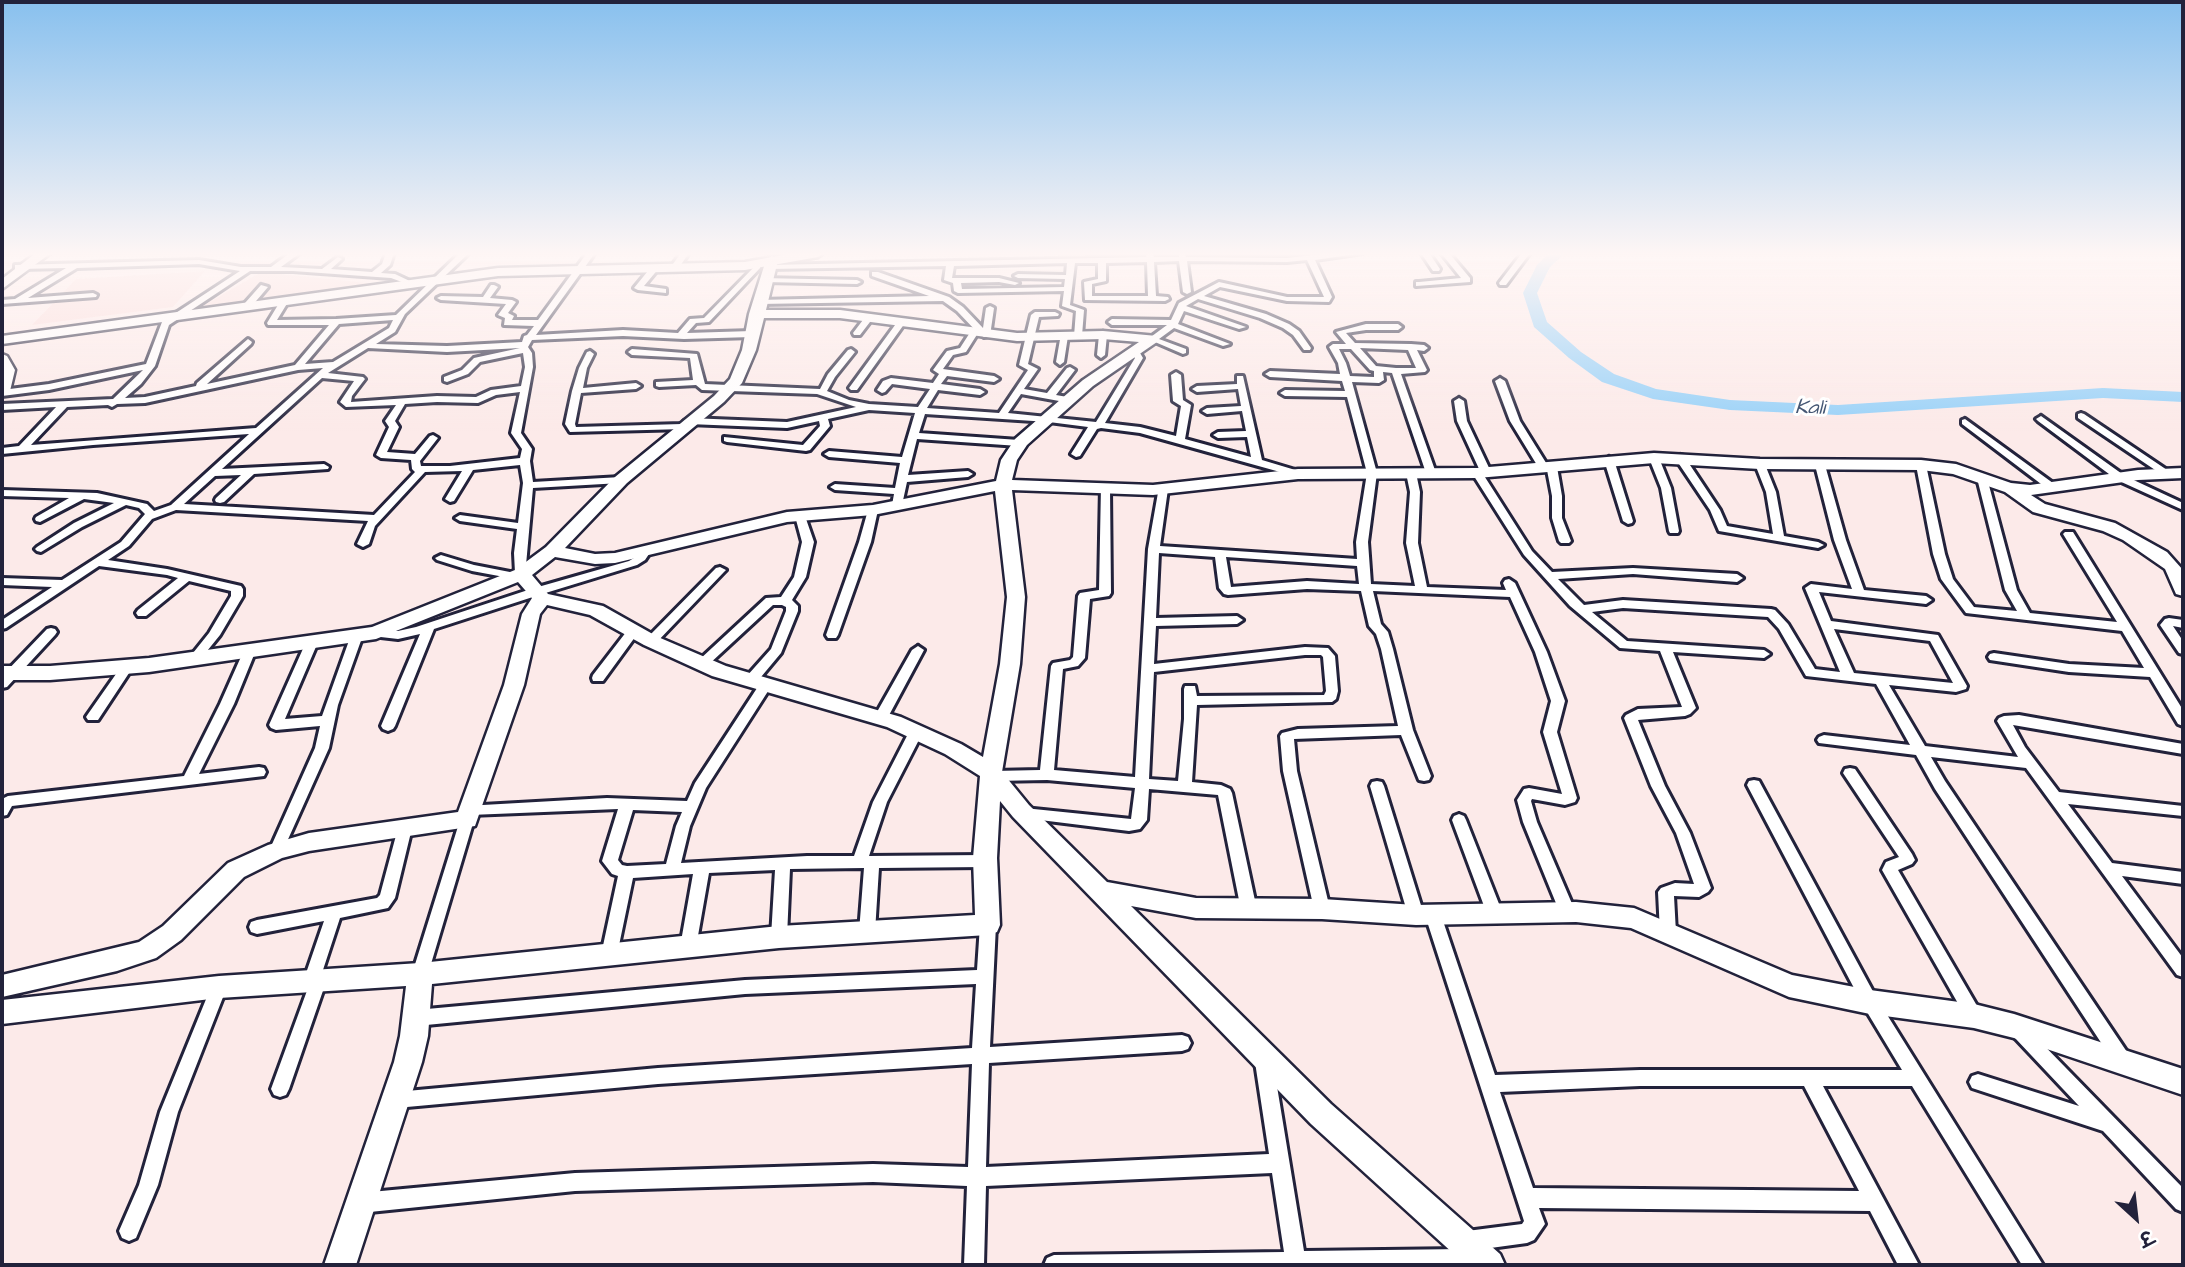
<!DOCTYPE html>
<meta charset="utf-8">
<style>
body{margin:0}
#map{position:relative;width:2185px;height:1267px;overflow:hidden;background:#fceae9;font-family:"Architects Daughter","Playpen Sans Deva",sans-serif}
canvas{display:block}
.frame{position:absolute;inset:0;border:4px solid #22223b;pointer-events:none}
.north{position:absolute;left:2101px;top:1183px;width:70px;height:70px;-webkit-text-stroke:5px #fff;paint-order:stroke;rotate:153deg;font-size:19px;font-weight:700;line-height:28px;text-align:center;color:#22223b}
.north::after{content:'';display:block;margin:auto;width:24px;height:32px;background:#22223b;clip-path:polygon(50% 0,100% 100%,50% 72%,0 100%)}
</style>
<div id="map">
<canvas width="2185" height="1267"></canvas>
<div class="frame"></div>
<div class="north">उ</div>
</div>
<script>
const ctx = document.querySelector('canvas').getContext('2d');
ctx.lineJoin = 'round';
function fillPath(path, color) { ctx.fillStyle = color; ctx.fill(path, 'evenodd'); }
const shape = rows => new Path2D(rows.map(r => 'M' + r).join(''));
function stroke(path, color, width, dash) { ctx.strokeStyle = color; ctx.lineWidth = width; ctx.lineCap = dash ? 'butt' : 'round'; ctx.setLineDash(dash || []); ctx.stroke(path); }
function label(font, color, halo, rows, align = 'center') {
  ctx.font = font + ' "Architects Daughter",sans-serif'; ctx.lineWidth = 6; ctx.setLineDash([]); ctx.textBaseline = 'middle'; ctx.strokeStyle = halo; ctx.fillStyle = color; for (const [text, x, y, turn = 0] of rows) {
    ctx.save(); ctx.translate(x, y); ctx.rotate((+turn || 0) * Math.PI / 180); ctx.textAlign = isNaN(turn) ? turn : align; if (halo) ctx.strokeText(text, 0, 0); ctx.fillText(text, 0, 0); ctx.restore();
  }
}
fillPath(shape([
 [205,271,173,307,32,325,76,279],
 [261,272,377,284,191,313]
]), '#fadbda');
fillPath(shape([
 [1549,253,1565,253,1550,267,1537,293,1547,322,1581,352,1614,374,1656,389,1730,400,1838,405,2103,388,2183,392,2183,402,2103,398,1838,415,1730,410,1653,399,1602,382,1569,358,1534,327,1523,293,1537,265,1549,253]
]), '#98d1f8');
const street = shape([
 [290,253,300,253,281,267,322,269,338,257,342,259,331,269,372,272,382,264,386,253,394,253,390,265,381,273,395,274,414,283,410,285,391,278,293,271,250,271,169,325,155,366,141,384,125,398,145,397,196,386,197,383,248,339,252,342,251,344,207,384,295,365,329,325,268,325,267,323,281,300,288,302,277,320,336,319,396,315,460,253,469,253,405,314,395,332,376,344,447,346,522,342,524,336,527,335,534,326,504,325,505,318,498,315,506,304,441,300,437,298,441,296,483,297,491,285,494,285,498,287,490,298,512,300,516,302,508,313,514,316,512,320,538,320,587,253,595,253,536,335,623,330,678,333,690,319,704,318,757,264,760,264,760,268,709,322,696,323,687,333,752,331,756,334,752,337,684,339,623,336,532,340,528,347,532,353,533,367,521,433,532,449,530,461,533,482,621,477,626,480,621,483,533,488,525,576,515,579,472,571,437,560,435,558,441,555,474,565,515,573,514,553,517,529,460,521,455,518,460,515,518,523,523,483,520,465,473,470,454,501,450,502,445,499,462,471,425,472,375,526,369,544,363,547,357,544,368,521,176,510,152,519,129,546,108,560,167,569,241,586,243,589,243,596,220,635,199,661,191,661,189,658,209,633,231,596,231,591,189,581,146,616,138,616,136,613,138,610,178,578,167,575,99,566,6,628,2,629,2,620,52,587,2,585,2,578,62,580,121,542,145,514,139,508,126,505,82,527,41,552,37,551,35,549,37,547,74,523,114,503,84,499,40,522,36,521,35,519,36,517,69,498,2,496,2,490,97,493,147,504,154,511,171,505,249,434,93,445,2,454,2,448,19,446,56,407,2,410,2,404,113,399,143,370,49,390,2,396,2,390,49,384,146,364,162,322,240,271,199,264,77,268,28,298,93,293,97,295,96,297,2,304,2,300,15,299,66,268,18,269,15,269,15,265,199,260,241,267,271,267,290,253],
 [393,320,389,328,333,362,305,364,339,324,393,320],
 [368,348,447,352,520,348,474,358,462,370,444,377,444,381,447,382,468,374,480,362,523,353,525,367,521,386,491,390,476,397,437,396,351,402,352,396,365,379,363,377,328,373,368,348],
 [323,368,256,428,31,445,67,407,108,405,112,407,117,404,145,403,298,370,323,368],
 [322,378,354,381,340,402,346,407,396,405,385,421,389,427,376,455,381,458,411,460,412,469,415,472,374,515,184,504,215,476,241,475,216,498,215,500,216,502,220,503,224,502,254,474,328,469,329,467,324,464,222,469,322,378],
 [520,392,511,433,522,449,520,458,450,466,421,466,420,461,438,438,433,435,430,436,415,454,387,452,399,427,395,421,405,404,437,402,478,403,496,395,520,392],
 [681,253,689,253,680,266,674,266,673,264,681,253],
 [1147,253,1153,253,1154,257,1179,257,1179,253,1185,253,1186,257,1287,258,1331,253,1363,253,1315,260,1332,297,1329,302,1287,301,1220,287,1204,296,1266,314,1289,324,1299,331,1311,348,1310,350,1304,350,1293,335,1283,328,1260,318,1198,299,1186,306,1246,327,1239,329,1184,311,1178,324,1230,344,1223,346,1174,328,1159,339,1186,349,1186,353,1183,354,1148,339,1167,325,1112,325,1108,322,1112,319,1171,320,1179,303,1219,282,1287,297,1324,297,1307,260,1287,262,1187,261,1191,292,1187,294,1183,292,1179,261,1154,262,1156,296,1168,297,1169,299,1165,301,1085,300,1084,282,1098,279,1098,263,1075,263,1070,305,1084,310,1082,336,1078,339,1074,336,1076,311,1062,306,1064,291,958,293,954,291,953,283,944,280,946,266,768,269,764,267,768,265,1146,257,1147,253],
 [1147,262,1148,296,1092,296,1092,284,1106,281,1106,263,1147,262],
 [1067,263,1066,275,1018,274,1014,276,1018,278,1065,279,1064,287,962,289,961,283,999,282,1015,285,1019,283,999,278,952,278,954,266,1067,263],
 [1421,253,1429,253,1440,269,1439,271,1433,271,1421,253],
 [1441,253,1449,253,1470,278,1470,282,1416,286,1416,282,1419,282,1461,278,1441,253],
 [1522,253,1530,253,1506,285,1500,285,1499,283,1522,253],
 [652,266,659,268,644,286,666,289,666,293,638,290,634,288,652,266],
 [872,272,878,272,949,297,963,307,983,328,986,308,990,306,994,308,990,336,984,337,978,333,966,352,953,355,943,369,994,376,999,379,994,382,947,376,941,384,980,389,985,392,980,395,938,390,927,408,999,413,1028,370,1019,365,1031,315,1035,312,1055,312,1059,314,1058,316,1039,317,1028,364,1038,369,1024,389,1047,393,1067,368,1070,367,1075,370,1056,395,1073,398,1075,400,1070,403,1021,394,1008,413,1096,422,1135,358,1130,350,1134,347,1137,348,1143,358,1105,423,1140,427,1176,436,1181,406,1173,401,1171,375,1176,372,1181,375,1183,400,1191,405,1185,439,1251,457,1247,437,1218,438,1213,435,1218,432,1246,431,1242,411,1207,414,1202,411,1207,408,1241,406,1238,389,1197,392,1192,389,1197,386,1237,384,1237,376,1243,376,1262,460,1302,472,1303,474,1298,477,1140,433,1101,428,1097,429,1080,456,1076,457,1071,454,1088,427,1049,422,925,414,919,433,1019,440,1024,443,1019,446,917,439,908,475,968,471,973,474,968,477,907,482,902,505,897,508,892,505,894,494,835,490,830,487,835,484,895,488,900,463,829,457,824,454,829,451,902,457,915,413,869,410,828,419,830,426,810,450,806,451,727,442,724,441,724,437,803,445,820,426,819,421,787,428,689,424,684,421,689,418,787,422,856,407,817,394,702,390,696,385,659,387,656,386,656,382,693,380,690,358,632,355,628,352,632,349,697,354,705,384,820,389,828,374,848,350,851,349,855,352,835,377,827,391,849,400,869,404,918,407,930,389,892,384,885,392,882,393,877,390,883,381,891,378,933,383,939,374,933,370,947,351,960,348,971,331,976,331,957,311,943,301,759,304,755,302,759,300,929,296,872,276,872,272],
 [762,278,857,280,861,282,857,284,765,282,761,280,762,278],
 [261,285,268,287,251,307,245,307,245,303,261,285],
 [866,316,873,318,860,335,854,335,853,333,866,316],
 [898,321,905,323,857,390,851,390,849,388,898,321],
 [1366,324,1398,324,1402,327,1398,330,1366,330,1346,333,1355,343,1411,344,1424,345,1428,348,1424,351,1417,350,1427,370,1425,372,1401,374,1436,473,1431,476,1426,473,1392,373,1383,372,1384,380,1379,383,1352,382,1377,473,1368,542,1371,584,1415,586,1406,543,1410,492,1406,473,1411,470,1416,473,1420,492,1418,543,1427,587,1506,590,1503,583,1505,580,1509,579,1515,583,1547,652,1565,701,1557,732,1577,798,1575,802,1565,805,1532,799,1531,801,1537,822,1576,913,1574,918,1568,919,1562,918,1560,913,1523,822,1517,800,1524,789,1529,788,1562,794,1543,732,1551,701,1535,652,1510,597,1373,591,1381,624,1388,632,1393,649,1413,730,1431,776,1429,780,1424,781,1419,780,1401,735,1294,739,1297,771,1330,909,1328,914,1322,915,1316,914,1314,909,1283,771,1280,736,1282,733,1298,729,1398,726,1381,649,1376,634,1369,626,1361,591,1307,589,1228,595,1224,594,1219,588,1215,557,1159,553,1156,618,1237,616,1243,620,1237,624,1156,626,1154,664,1305,647,1328,648,1335,656,1338,691,1336,699,1332,702,1197,705,1192,782,1221,785,1230,789,1232,793,1257,910,1255,915,1249,916,1243,915,1241,910,1218,795,1149,789,1147,820,1140,829,1129,831,1024,818,1019,817,1017,813,1019,809,1024,808,1131,819,1135,788,1047,780,994,781,989,780,987,776,989,772,994,771,1040,770,1051,666,1053,663,1070,660,1073,657,1078,596,1080,593,1099,590,1101,486,1109,486,1110,488,1111,593,1109,596,1090,599,1085,658,1078,666,1063,669,1054,770,1135,777,1148,549,1159,487,1163,486,1168,489,1160,546,1357,559,1356,542,1367,473,1347,397,1285,396,1280,393,1285,390,1345,391,1342,381,1270,377,1265,374,1270,371,1340,374,1338,363,1329,347,1333,344,1346,344,1336,332,1366,324],
 [1360,348,1408,350,1416,368,1396,368,1376,366,1360,348],
 [1339,349,1351,349,1370,370,1374,371,1374,377,1350,376,1346,363,1339,349],
 [1226,557,1357,566,1359,584,1307,581,1231,587,1226,557],
 [1305,655,1321,655,1323,657,1326,691,1324,695,1197,696,1195,686,1185,686,1184,689,1184,719,1178,781,1149,779,1154,672,1305,655],
 [1103,332,1107,335,1105,355,1101,358,1097,355,1099,335,1103,332],
 [1061,334,1068,336,1064,362,1060,365,1056,362,1061,334],
 [590,351,594,354,587,368,583,388,636,383,641,386,636,389,581,393,575,424,576,427,682,424,687,427,685,429,570,432,565,424,572,391,579,368,587,352,590,351],
 [1500,378,1505,381,1520,421,1548,466,1552,464,1557,467,1562,496,1562,518,1571,541,1569,543,1561,543,1559,541,1552,518,1552,496,1547,470,1540,470,1510,421,1495,381,1500,378],
 [1459,398,1464,401,1467,421,1491,472,1490,474,1483,474,1532,551,1552,572,1633,568,1737,574,1743,578,1737,582,1633,574,1558,579,1584,605,1623,600,1771,609,1775,610,1788,624,1815,669,1840,672,1805,588,1811,584,1852,589,1834,540,1815,465,1820,462,1825,465,1846,540,1864,590,1926,596,1932,600,1926,604,1819,592,1831,621,1938,635,1967,686,1966,689,1956,692,1889,685,1925,746,2018,757,1997,721,1999,718,2004,716,2019,715,2183,744,2183,754,2013,725,2025,747,2059,792,2183,806,2183,816,2068,804,2112,863,2183,872,2183,884,2122,876,2183,958,2183,977,2177,975,2026,768,1931,757,1945,781,2127,1052,2130,1058,2127,1064,2121,1066,2115,1064,1935,789,1916,755,1819,743,1817,740,1819,737,1824,735,1910,745,1876,684,1806,676,1779,629,1768,617,1623,608,1592,612,1627,641,1764,650,1770,654,1764,658,1673,652,1696,708,1690,714,1685,716,1638,720,1665,786,1690,833,1711,888,1708,892,1699,897,1674,896,1676,933,1674,938,1668,940,1662,938,1660,933,1658,892,1661,888,1675,883,1694,884,1676,833,1651,786,1624,718,1626,715,1638,709,1682,707,1660,651,1620,648,1570,606,1524,555,1472,473,1473,471,1480,471,1457,421,1454,401,1459,398],
 [1834,629,1930,641,1953,683,1854,673,1834,629],
 [2081,413,2084,414,2173,474,2168,477,2164,476,2078,418,2078,414,2081,413],
 [2041,416,2125,476,2183,503,2183,510,2117,480,2038,421,2036,419,2041,416],
 [1965,419,2057,486,2058,488,2057,490,2049,490,1962,424,1962,420,1965,419],
 [1654,455,1659,458,1671,488,1679,531,1678,533,1670,533,1669,531,1661,488,1649,458,1654,455],
 [1680,455,1684,456,1720,510,1727,526,1773,534,1766,492,1755,464,1756,462,1764,462,1776,492,1784,536,1818,542,1824,545,1818,548,1719,531,1710,510,1675,458,1680,455],
 [1609,457,1614,460,1633,521,1632,523,1628,524,1623,521,1604,460,1609,457],
 [1921,462,1926,465,1945,554,1953,579,1974,607,2017,611,2005,590,1977,478,1982,475,1987,478,2017,590,2030,613,2117,622,2063,534,2065,532,2073,532,2183,710,2183,726,2178,724,2150,677,2069,672,1990,660,1988,657,1990,654,1994,653,2069,664,2144,668,2122,631,1966,613,1941,579,1933,554,1916,465,1921,462],
 [873,507,878,510,871,542,838,635,836,638,828,638,826,635,859,542,868,510,873,507],
 [800,513,805,516,814,542,806,577,792,600,798,606,798,611,781,653,756,683,746,683,745,680,746,677,771,649,786,611,786,607,782,605,773,605,707,666,699,666,697,663,699,660,766,598,781,597,794,577,802,542,795,516,800,513],
 [645,548,651,551,645,560,637,565,539,595,434,629,395,726,393,729,388,731,383,729,381,726,420,634,398,639,372,636,370,633,372,630,398,631,416,627,531,589,629,561,637,556,641,549,645,548],
 [720,567,726,570,724,572,655,644,647,644,645,641,647,638,716,568,720,567],
 [2169,618,2183,620,2183,628,2173,626,2183,641,2183,654,2179,653,2160,625,2165,619,2169,618],
 [634,626,640,630,638,633,603,681,593,681,592,678,593,675,630,627,634,626],
 [51,628,55,629,57,632,55,635,7,687,2,688,2,676,47,629,51,628],
 [357,631,363,635,338,705,329,748,281,855,276,857,271,855,269,851,315,748,320,726,276,730,271,728,269,725,306,642,312,638,318,642,285,719,322,716,351,635,357,631],
 [250,646,256,650,234,704,199,774,259,767,264,768,266,772,264,776,12,806,7,815,2,816,2,799,8,796,184,776,220,704,244,650,250,646],
 [918,646,924,650,887,719,885,722,875,722,873,719,912,650,918,646],
 [127,663,133,667,98,720,88,720,86,717,88,714,123,664,127,663],
 [766,681,772,685,706,788,690,826,681,863,807,856,854,856,873,802,909,732,911,729,916,727,921,729,923,732,887,802,869,856,985,855,990,857,993,861,990,865,985,867,879,868,875,932,873,937,867,939,861,937,859,932,864,868,790,869,787,937,785,942,779,944,773,942,771,937,775,870,709,873,696,947,694,952,688,954,682,952,680,947,693,874,633,878,617,955,615,960,609,962,603,960,601,955,618,876,612,874,602,861,618,809,470,815,474,820,428,974,426,979,420,981,414,979,412,974,460,820,462,816,467,814,463,810,465,806,607,798,687,801,695,783,761,682,766,681],
 [633,810,682,812,676,826,666,864,627,866,622,865,618,860,633,810],
 [1850,768,1855,769,1912,854,1915,860,1912,864,1898,870,1980,1011,1982,1016,1980,1021,1974,1024,1968,1021,1882,870,1886,862,1899,857,1843,773,1845,769,1850,768],
 [1754,780,1759,781,1876,997,2043,1265,2022,1265,1912,1086,1823,1086,1919,1265,1898,1265,1870,1211,1539,1208,1545,1224,1534,1240,1527,1243,1476,1250,1482,1252,1485,1259,1482,1265,1044,1265,1047,1258,1054,1255,1284,1252,1272,1173,986,1186,984,1265,964,1265,967,1186,873,1182,575,1191,360,1213,353,1210,350,1203,353,1196,360,1193,575,1173,873,1164,968,1167,972,1064,658,1084,396,1108,390,1106,387,1100,390,1094,396,1092,658,1068,972,1048,976,984,745,994,416,1026,410,1023,408,1018,410,1013,416,1010,745,980,977,970,980,925,982,920,988,918,994,920,996,925,990,1047,1182,1035,1188,1037,1191,1043,1188,1049,1182,1051,989,1063,986,1167,1269,1154,1255,1062,1258,1056,1264,1054,1270,1056,1273,1062,1304,1251,1463,1249,1460,1248,1457,1241,1460,1234,1467,1231,1522,1224,1524,1221,1425,915,1427,910,1433,909,1439,910,1441,915,1495,1075,1640,1070,1902,1070,1864,1007,1747,785,1749,781,1754,780],
 [1640,1086,1804,1086,1859,1191,1533,1188,1500,1092,1640,1086],
 [1377,781,1382,782,1384,786,1424,915,1422,920,1416,921,1410,920,1408,915,1370,786,1372,782,1377,781],
 [1459,814,1464,816,1466,820,1503,914,1501,919,1495,920,1489,919,1487,914,1452,820,1454,816,1459,814],
 [405,822,410,824,412,828,395,898,388,908,340,918,321,976,326,982,289,1089,286,1095,280,1097,274,1095,271,1089,308,988,303,982,324,921,257,934,251,932,249,927,251,922,257,920,377,898,380,895,398,828,400,824,405,822],
 [219,980,225,982,227,987,178,1112,158,1185,136,1238,129,1241,122,1238,119,1231,139,1185,160,1112,211,987,213,982,219,980],
 [2021,1025,2027,1028,2183,1188,2183,1212,2176,1209,2103,1131,1972,1088,1969,1082,1972,1076,1978,1074,2079,1106,2015,1038,2012,1033,2015,1028,2021,1025]
]);
const secondary = shape([
 [772,256,778,260,766,310,840,310,1017,333,1103,331,1157,336,1157,342,1093,386,1027,445,1017,460,1012,480,1153,485,1298,469,1477,468,1654,453,1760,459,1921,460,1956,464,2011,483,2030,485,2138,470,2183,468,2183,478,2138,480,2031,495,2045,504,2115,523,2167,552,2183,570,2183,596,2176,594,2165,569,2123,540,2103,531,2033,512,2005,492,1953,474,1921,470,1760,469,1654,463,1477,478,1298,479,1153,495,1012,490,1025,597,1020,664,1002,772,1029,805,1107,882,1196,898,1322,899,1416,905,1576,902,1634,908,1792,975,1870,990,1974,1004,2014,1014,2183,1069,2183,1095,2014,1038,1974,1028,1870,1014,1789,997,1631,928,1576,922,1416,925,1322,919,1196,918,1131,906,1331,1104,1500,1254,1505,1265,1466,1265,1311,1124,1013,817,1000,801,997,858,1000,925,997,932,988,935,779,948,432,984,428,1036,422,1062,356,1265,324,1265,394,1062,400,1036,406,986,219,998,2,1024,2,1000,219,976,420,963,779,926,975,915,973,858,980,776,945,754,887,727,712,676,644,645,590,615,547,605,540,614,524,685,475,826,309,851,282,858,244,877,181,940,156,958,117,971,2,997,2,975,139,942,163,926,228,863,268,845,309,833,458,812,504,685,522,614,532,598,518,582,376,639,149,672,50,680,2,680,2,666,50,666,149,658,372,627,515,570,546,547,615,477,714,396,730,379,742,350,749,314,766,260,772,256],
 [764,318,840,318,1017,341,1103,339,1139,342,1083,380,1015,439,1001,460,996,481,873,505,787,512,615,553,595,554,565,548,627,483,724,402,742,383,756,350,764,318],
 [995,491,1007,597,1000,664,983,757,961,744,901,717,726,666,658,637,603,606,548,594,532,575,555,557,595,564,615,563,787,522,873,515,995,491]
]);
const primary = shape([
 [36,253,51,253,2,289,2,279,36,253],
 [794,253,824,253,818,257,745,270,498,276,2,344,2,336,498,268,745,262,794,253],
 [2,354,7,356,15,370,10,391,2,396,2,354]
]);
stroke(street, '#22223b', 6);
stroke(secondary, '#22223b', 5);
stroke(primary, '#22223b', 5);
fillPath(street, '#fff');
fillPath(secondary, '#fff');
fillPath(primary, '#fff');
const sky = ctx.createLinearGradient(0, 0, 0, 431);
sky.addColorStop(0, '#88c0ee');
sky.addColorStop(0.59, '#fef6f5');
sky.addColorStop(1, '#fef6f500');
ctx.fillStyle = sky;
ctx.fillRect(0, 0, 2185, 431);
label('italic 21px', '#455774', '#fff', [
 ["Kali",1810,409,2]
]);
</script>
